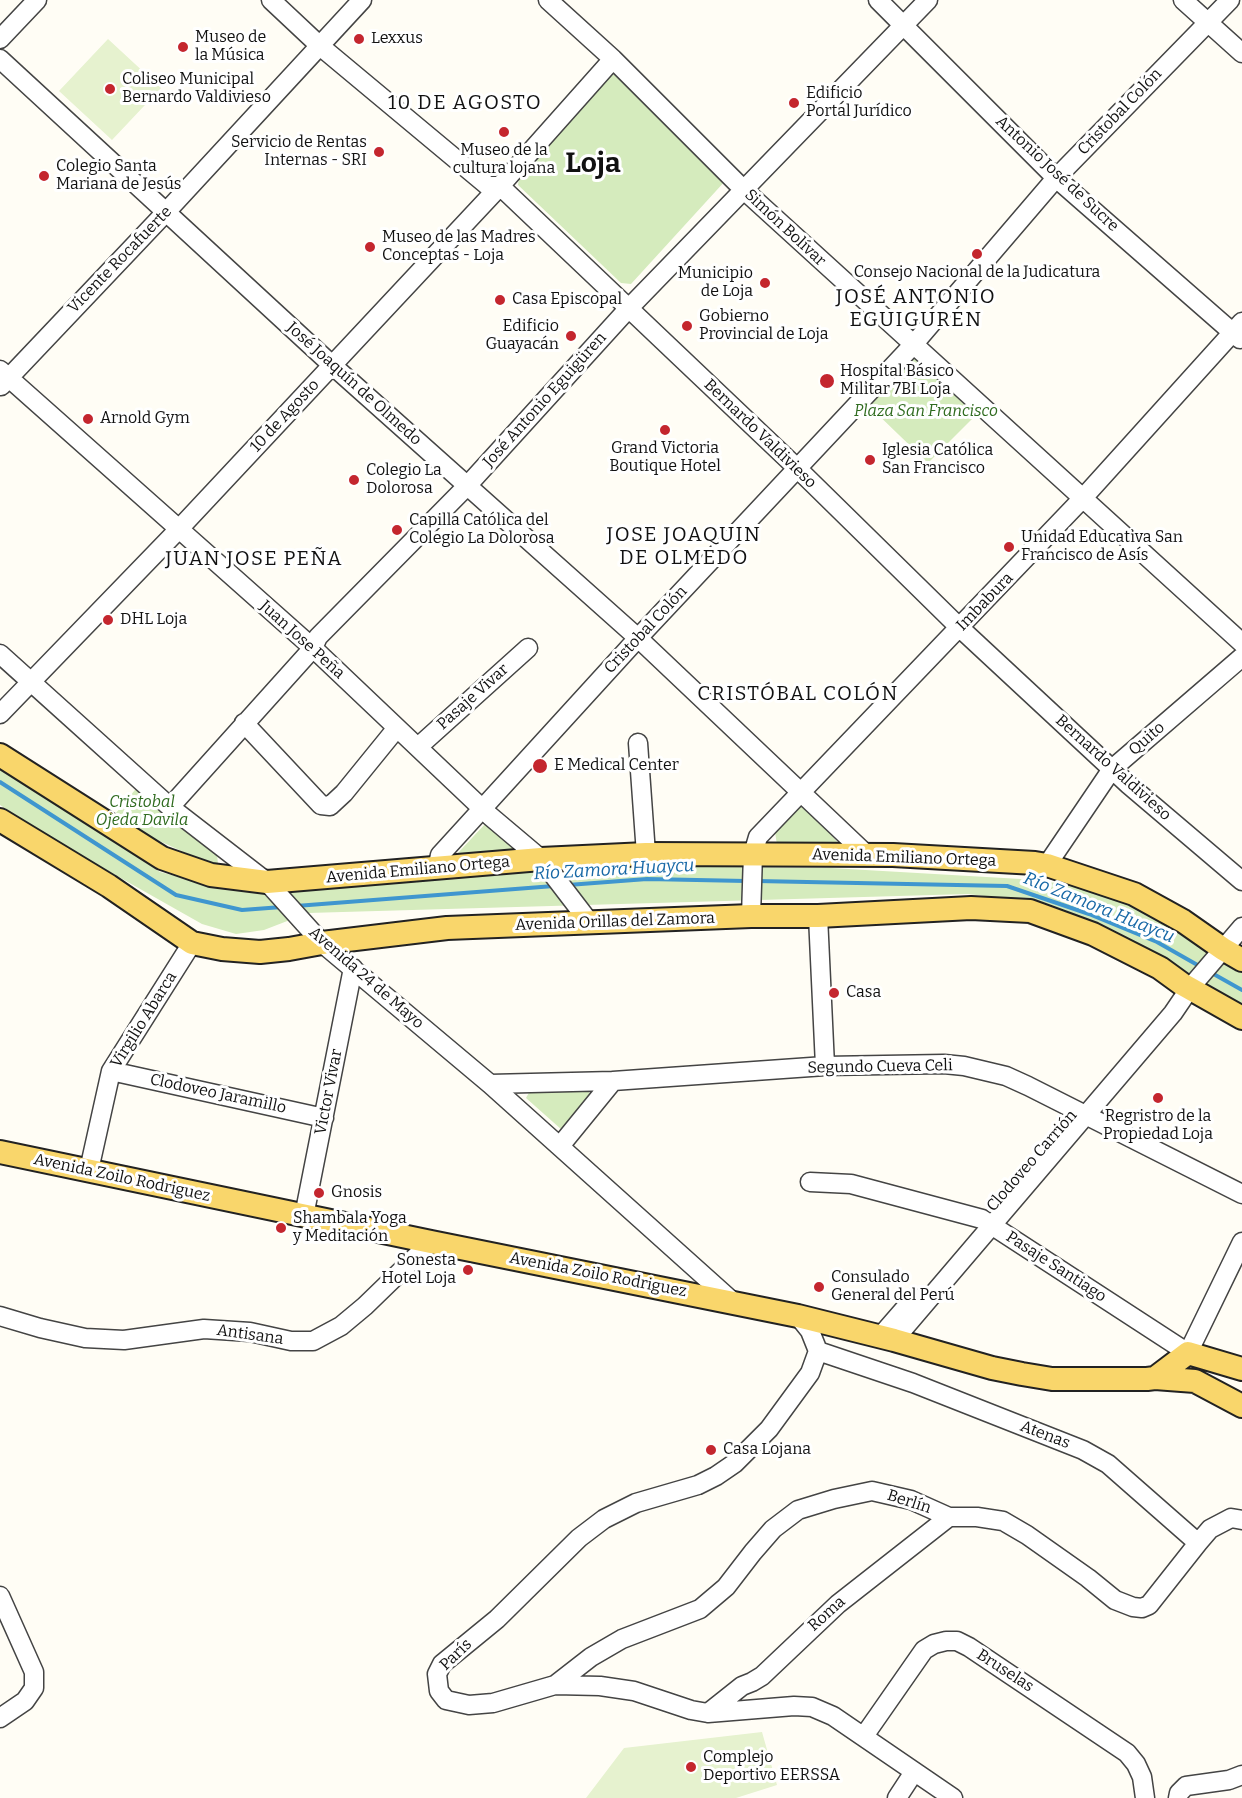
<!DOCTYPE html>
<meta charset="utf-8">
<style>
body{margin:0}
canvas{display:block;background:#fffdf5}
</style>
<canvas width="1242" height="1798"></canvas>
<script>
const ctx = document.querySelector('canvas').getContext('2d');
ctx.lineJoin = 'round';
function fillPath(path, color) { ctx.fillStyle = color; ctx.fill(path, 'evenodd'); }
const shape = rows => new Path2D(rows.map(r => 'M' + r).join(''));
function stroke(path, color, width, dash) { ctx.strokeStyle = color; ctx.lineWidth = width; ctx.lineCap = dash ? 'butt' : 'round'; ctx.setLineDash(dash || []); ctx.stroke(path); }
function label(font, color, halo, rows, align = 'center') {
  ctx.font = font + ' Bitter,serif'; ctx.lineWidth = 6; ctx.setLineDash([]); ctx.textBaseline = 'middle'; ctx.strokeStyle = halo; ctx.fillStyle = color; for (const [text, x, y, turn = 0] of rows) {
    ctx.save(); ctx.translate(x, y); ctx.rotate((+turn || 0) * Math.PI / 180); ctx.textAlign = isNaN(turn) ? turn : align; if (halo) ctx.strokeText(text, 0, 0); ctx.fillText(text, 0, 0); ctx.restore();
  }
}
fillPath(shape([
 [620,74,726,180,631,284,621,283,518,185,519,179,612,75],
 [918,355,978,413,928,463,869,406],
 [0,764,160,872,211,885,334,885,614,866,831,868,1021,879,1075,885,1158,916,1242,966,1242,1005,1218,990,1126,938,1027,901,968,894,308,913,264,930,236,934,202,924,57,842,0,805],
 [139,785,217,854,218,864,210,864,111,819],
 [803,802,839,844,777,845,775,832],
 [486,823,516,849,457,854],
 [531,1089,586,1089,592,1096,562,1130,526,1098]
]), '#d5ebbd');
fillPath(shape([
 [108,39,161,88,112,140,59,91],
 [762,1732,777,1785,736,1798,586,1798,624,1748]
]), '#e6f2cf');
stroke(shape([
 [0,782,176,895,242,910,282,907],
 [757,881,1007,886,1089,914,1157,942,1201,967],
 [568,885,647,879,746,881],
 [296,906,554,886],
 [1210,972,1242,990]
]), '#3f96cf', 4);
const minor = shape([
 [271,0,320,46,488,186,500,186,798,469,960,628,1129,785,1242,881],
 [548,0,613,59,744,190,1242,643],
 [878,0,1056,178,1240,339],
 [1183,0,1242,53],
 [0,39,37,0],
 [0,59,332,365,638,638,867,855],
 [0,370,313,648,490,816,541,859,590,923],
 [1,386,167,211,362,0],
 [0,654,170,807,267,882,322,943,490,1084,733,1302],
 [0,714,178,530,500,186,613,59],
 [244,723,321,805,330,806,344,793,396,729],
 [638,743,646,854],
 [418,747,528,648],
 [170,807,313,648,318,637,467,486,628,309,928,0],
 [1047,865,1112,769,1242,657],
 [437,869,440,855,638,638,913,345,1056,178,1230,0],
 [751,916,753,854,758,837,1083,498,1242,322],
 [818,916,825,1066],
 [111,1071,324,1118],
 [490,1084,613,1081,825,1066,944,1064,964,1066,1006,1076,1028,1086,1242,1194],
 [560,1146,613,1081],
 [89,1170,111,1071,192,943],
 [810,1182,851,1184,982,1219,1188,1353,1242,1242],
 [304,1216,353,968],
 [0,1316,40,1328,85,1338,124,1340,204,1329,250,1332,291,1341,313,1341,341,1326,365,1306,431,1242],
 [798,1316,810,1331,818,1351,810,1373,769,1429,735,1463,716,1476,698,1485,636,1503,604,1519,579,1538,497,1619,442,1664,437,1674,439,1691,446,1700,469,1705,493,1703,555,1685,600,1686,634,1691,691,1710,708,1713,794,1706,812,1707,833,1716,953,1798],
 [880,1337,914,1298],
 [894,1340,1173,1013,1190,988,1242,927],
 [818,1351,913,1383,1083,1450,1108,1464,1198,1543,1210,1529,1231,1518,1242,1520],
 [0,1596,34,1672,34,1688,25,1701,0,1718],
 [555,1685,591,1657,622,1639,700,1609,726,1587,753,1552,773,1529,798,1510,834,1499,872,1491,911,1500,949,1517,977,1517,1003,1521,1027,1535,1088,1578,1115,1600,1133,1607,1142,1608,1149,1605,1198,1543],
 [708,1713,742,1686,752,1682,762,1676,838,1604,949,1517],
 [864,1736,924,1650,934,1644,946,1641,957,1641,969,1647,1127,1753,1136,1764,1142,1777,1145,1798],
 [897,1798,914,1772],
 [1178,1798,1179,1793,1186,1786,1229,1780,1242,1775]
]);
const major = shape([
 [0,755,162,858,211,875,267,882,541,859,646,854,893,855,1035,863,1047,865,1134,894,1183,921,1223,949,1242,960],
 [0,820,109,886,192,943,222,949,260,952,289,949,322,943,447,928,751,916,818,916,971,908,1030,911,1093,934,1160,968,1182,984,1242,1018],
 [0,1152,431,1242,798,1316,894,1340,992,1368,1022,1374,1052,1379,1147,1379,1155,1378,1188,1353,1242,1369],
 [1155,1378,1195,1381,1242,1406]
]);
stroke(minor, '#444', 21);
stroke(major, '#222', 26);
stroke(minor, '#fff', 18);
stroke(major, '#f9d66b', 22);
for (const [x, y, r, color] of [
 [359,39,6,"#c4262e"],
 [183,47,6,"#c4262e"],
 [110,89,6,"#c4262e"],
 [794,103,6,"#c4262e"],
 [504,132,6,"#c4262e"],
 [379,152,6,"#c4262e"],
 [44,176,6,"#c4262e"],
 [370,247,6,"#c4262e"],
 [977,254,6,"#c4262e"],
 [765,283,6,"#c4262e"],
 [500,300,6,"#c4262e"],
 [687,326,6,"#c4262e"],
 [571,336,6,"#c4262e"],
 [827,381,8,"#c4262e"],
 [88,419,6,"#c4262e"],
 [665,430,6,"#c4262e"],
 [870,460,6,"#c4262e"],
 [354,480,6,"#c4262e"],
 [397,530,6,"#c4262e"],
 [1009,547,6,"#c4262e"],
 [108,620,6,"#c4262e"],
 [540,766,8,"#c4262e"],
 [834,993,6,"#c4262e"],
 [1158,1098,6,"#c4262e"],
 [319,1193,6,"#c4262e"],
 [281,1228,6,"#c4262e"],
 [468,1270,6,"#c4262e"],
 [819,1287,6,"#c4262e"],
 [711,1450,6,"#c4262e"],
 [691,1767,6,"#c4262e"]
]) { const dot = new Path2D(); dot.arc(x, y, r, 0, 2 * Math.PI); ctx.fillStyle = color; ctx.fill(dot); stroke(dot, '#fff', 2); }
label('16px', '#111', '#fff', [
 ["Museo de",195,38],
 ["la Música",195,56],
 ["Lexxus",371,39],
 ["Coliseo Municipal",122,80],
 ["Bernardo Valdivieso",122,98],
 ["Edificio",806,94],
 ["Portal Jurídico",806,112],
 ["Servicio de Rentas",367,143,"right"],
 ["Internas - SRI",367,161,"right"],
 ["Museo de la",504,151,"center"],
 ["cultura lojana",504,169,"center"],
 ["Colegio Santa",56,167],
 ["Mariana de Jesús",56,185],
 ["Museo de las Madres",382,238],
 ["Conceptas - Loja",382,256],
 ["Consejo Nacional de la Judicatura",977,273,"center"],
 ["Municipio",753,274,"right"],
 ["de Loja",753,292,"right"],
 ["Casa Episcopal",512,300],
 ["Gobierno",699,317],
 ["Provincial de Loja",699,335],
 ["Edificio",559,327,"right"],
 ["Guayacán",559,345,"right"],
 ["Hospital Básico",840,372],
 ["Militar 7BI Loja",840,390],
 ["Arnold Gym",100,419],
 ["Grand Victoria",665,449,"center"],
 ["Boutique Hotel",665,467,"center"],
 ["Iglesia Católica",882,451],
 ["San Francisco",882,469],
 ["Colegio La",366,471],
 ["Dolorosa",366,489],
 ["Capilla Católica del",409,521],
 ["Colegio La Dolorosa",409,539],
 ["Unidad Educativa San",1021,538],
 ["Francisco de Asís",1021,556],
 ["DHL Loja",120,620],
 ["E Medical Center",554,766],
 ["Casa",846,993],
 ["Regristro de la",1158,1117,"center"],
 ["Propiedad Loja",1158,1135,"center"],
 ["Gnosis",331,1193],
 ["Shambala Yoga",293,1219],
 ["y Meditación",293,1237],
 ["Sonesta",456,1261,"right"],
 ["Hotel Loja",456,1279,"right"],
 ["Consulado",831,1278],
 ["General del Perú",831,1296],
 ["Casa Lojana",723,1450],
 ["Complejo",703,1758],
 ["Deportivo EERSSA",703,1776]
], 'left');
label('16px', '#111', '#fff', [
 ["Cristobal Colón",1120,112,-46],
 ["Antonio José de Sucre",1057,174,43],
 ["Simón Bolívar",785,228,43],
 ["Vicente Rocafuerte",120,260,-46],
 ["José Joaquín de Olmedo",354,384,42],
 ["José Antonio Eguigüren",545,400,-48],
 ["10 de Agosto",285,416,-47],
 ["Bernardo Valdivieso",760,434,44],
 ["Imbabura",985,602,-46],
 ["Cristobal Colón",646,630,-47],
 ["Juan Jose Peña",302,640,42],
 ["Pasaje Vivar",473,697,-42],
 ["Quito",1147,739,-41],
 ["Bernardo Valdivieso",1113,768,42],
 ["Avenida Emiliano Ortega",904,858,2],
 ["Avenida Emiliano Ortega",418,870,-5],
 ["Avenida Orillas del Zamora",615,922,-2],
 ["Avenida 24 de Mayo",366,978,41],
 ["Virgilio Abarca",144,1020,-58],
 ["Segundo Cueva Celi",880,1067,-1],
 ["Victor Vivar",329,1092,-79],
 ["Clodoveo Jaramillo",218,1094,12],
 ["Clodoveo Carrión",1032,1161,-49],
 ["Avenida Zoilo Rodriguez",122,1178,12],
 ["Pasaje Santiago",1056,1267,33],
 ["Avenida Zoilo Rodriguez",598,1275,11],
 ["Antisana",250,1335,8],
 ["Atenas",1045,1435,21],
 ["Berlín",909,1502,18],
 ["Roma",827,1614,-42],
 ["París",456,1655,-44],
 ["Bruselas",1005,1671,33]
]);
label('italic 16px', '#2f6b1f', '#fff', [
 ["Plaza San Francisco",926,412],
 ["Cristobal",142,803],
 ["Ojeda Davila",142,821]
]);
label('italic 18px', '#1768a6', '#fff', [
 ["Río Zamora Huaycu",614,870,-3],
 ["Río Zamora Huaycu",1099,908,22]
]);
ctx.letterSpacing = '1.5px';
label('20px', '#111', '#fff', [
 ["10 DE AGOSTO",465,103],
 ["JOSÉ ANTONIO",916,297],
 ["EGUIGUREN",916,320],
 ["JOSE JOAQUIN",684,535],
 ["DE OLMEDO",684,558],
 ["JUAN JOSE PEÑA",254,559],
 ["CRISTÓBAL COLÓN",798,694]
]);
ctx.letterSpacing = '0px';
label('bold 28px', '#111', '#fff', [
 ["Loja",593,164]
]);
</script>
